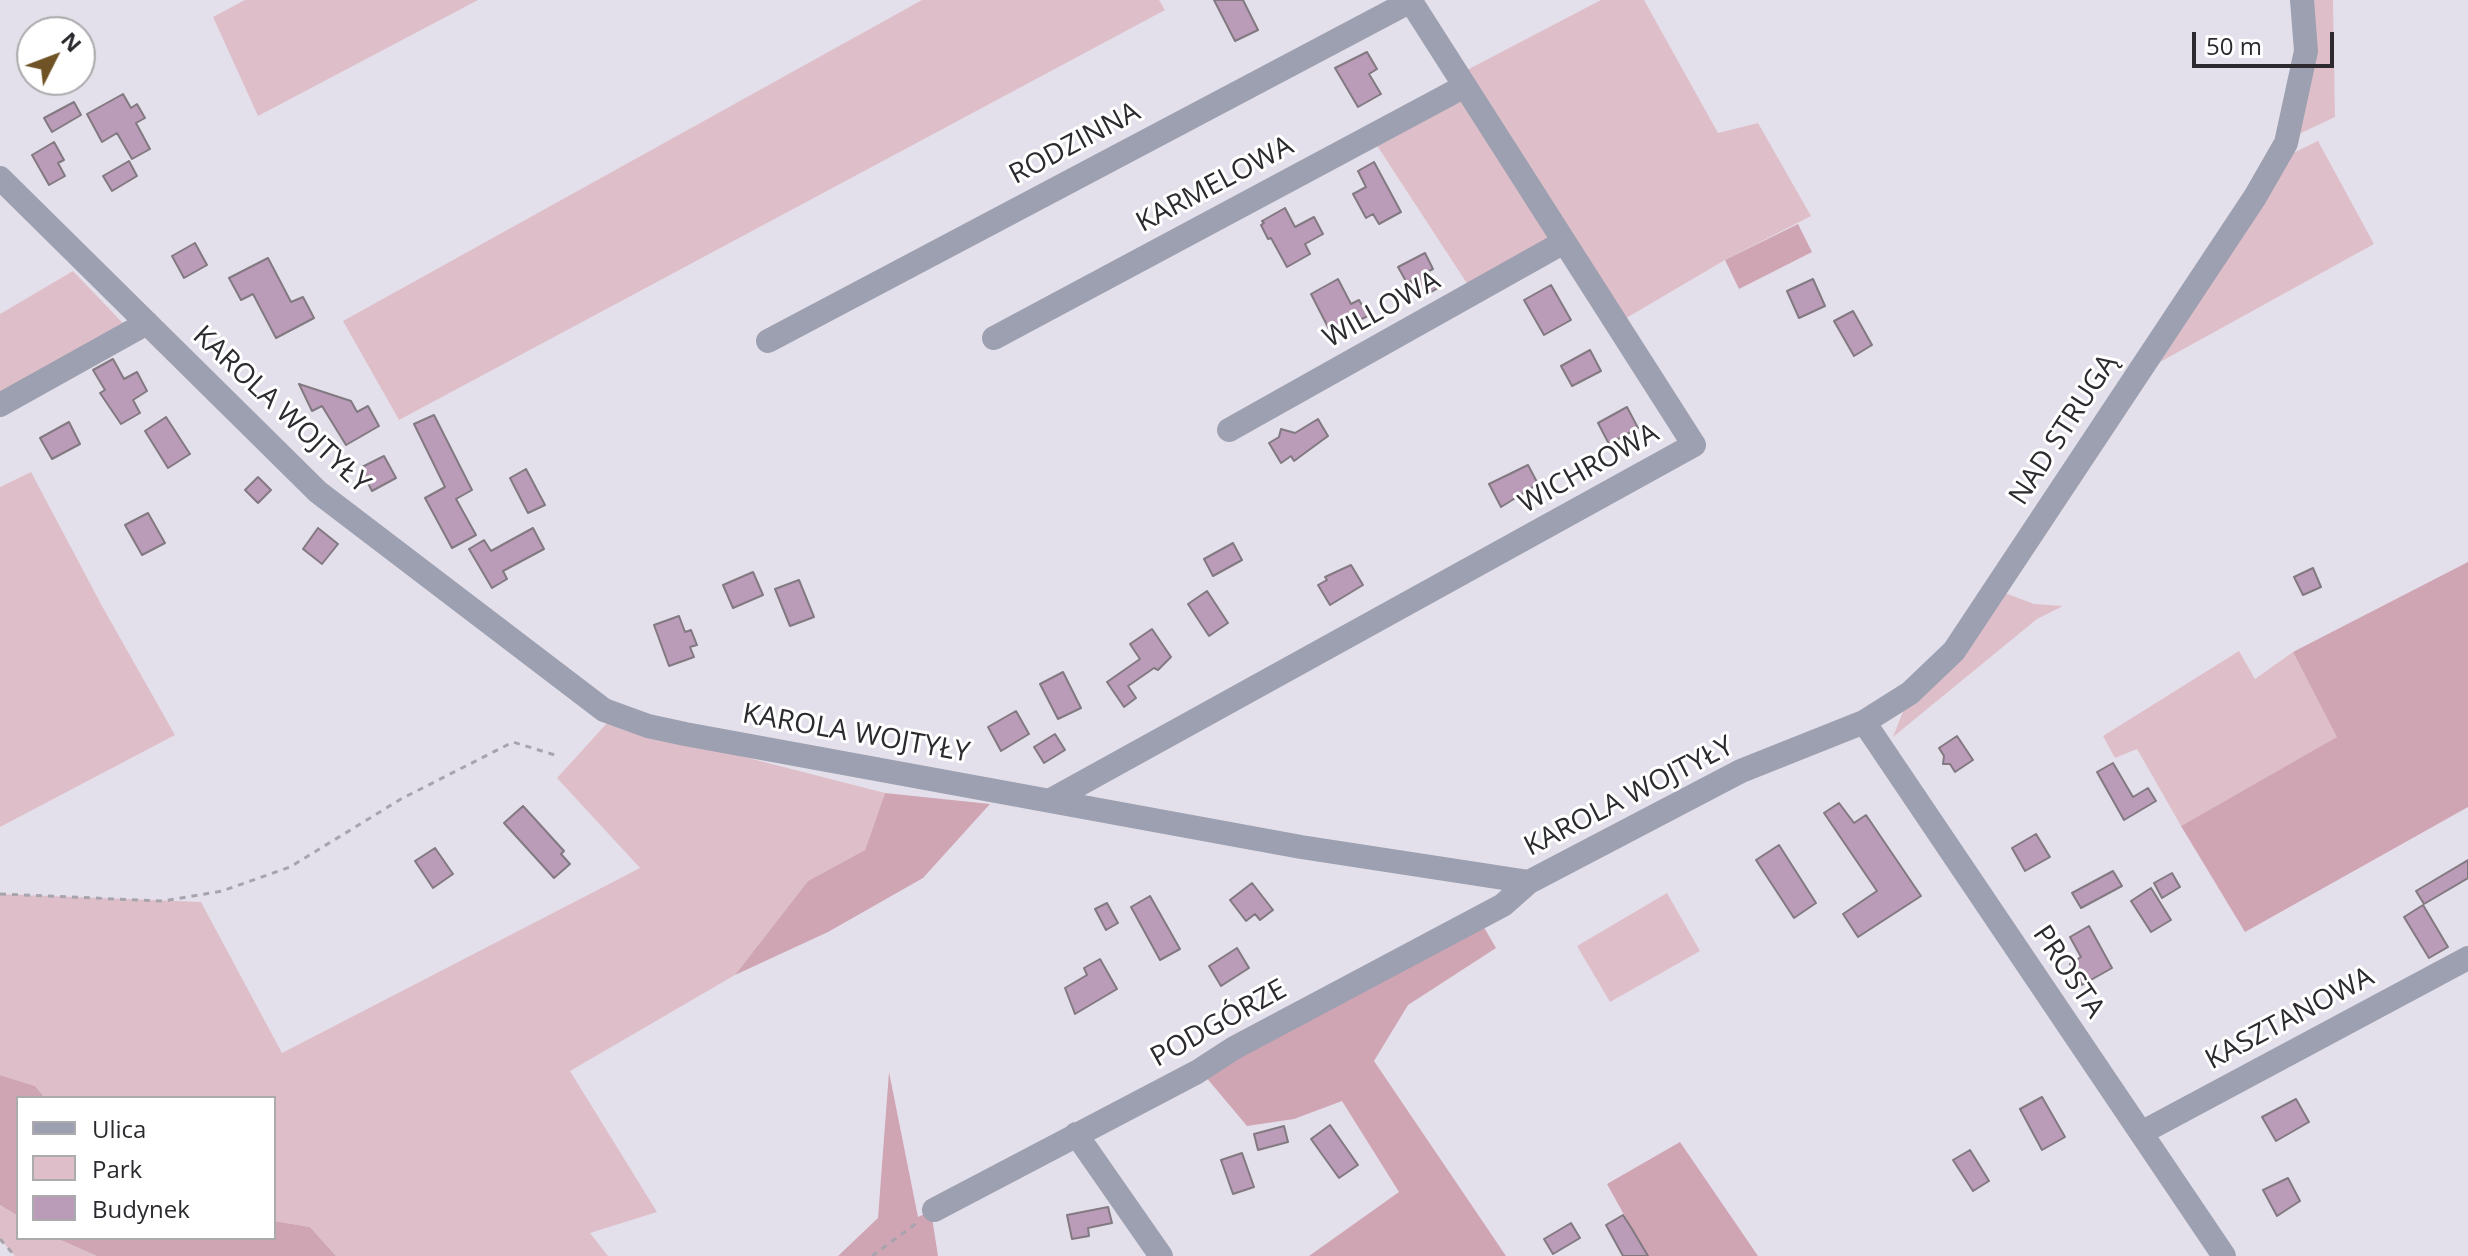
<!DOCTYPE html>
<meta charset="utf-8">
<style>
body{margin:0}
#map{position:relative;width:2468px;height:1256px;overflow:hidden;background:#e4e0eb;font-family:"Open Sans",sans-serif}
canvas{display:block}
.legend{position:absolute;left:16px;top:1096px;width:260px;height:144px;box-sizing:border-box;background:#fff;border:2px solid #abaaac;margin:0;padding:10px 14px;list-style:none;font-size:24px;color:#2c2a2f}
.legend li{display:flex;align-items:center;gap:16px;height:40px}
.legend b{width:40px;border:2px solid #abaaac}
.north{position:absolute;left:16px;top:16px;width:80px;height:80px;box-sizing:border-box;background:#fff;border:2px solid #abaaac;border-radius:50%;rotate:48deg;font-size:22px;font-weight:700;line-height:32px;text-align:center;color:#2c2a2f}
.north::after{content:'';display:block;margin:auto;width:28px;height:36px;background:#6f5225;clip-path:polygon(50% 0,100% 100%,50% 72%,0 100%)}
.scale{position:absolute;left:2192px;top:32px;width:142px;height:36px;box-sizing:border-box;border:4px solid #2c2a2f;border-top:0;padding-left:10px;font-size:24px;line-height:28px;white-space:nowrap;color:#2c2a2f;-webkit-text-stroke:6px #fff;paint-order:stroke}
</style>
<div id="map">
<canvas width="2468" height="1256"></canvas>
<ul class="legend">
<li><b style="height:10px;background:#9ca0b0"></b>Ulica</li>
<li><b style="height:22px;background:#debfc9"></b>Park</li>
<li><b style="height:22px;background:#bb9cb8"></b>Budynek</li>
</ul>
<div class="north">N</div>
<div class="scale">50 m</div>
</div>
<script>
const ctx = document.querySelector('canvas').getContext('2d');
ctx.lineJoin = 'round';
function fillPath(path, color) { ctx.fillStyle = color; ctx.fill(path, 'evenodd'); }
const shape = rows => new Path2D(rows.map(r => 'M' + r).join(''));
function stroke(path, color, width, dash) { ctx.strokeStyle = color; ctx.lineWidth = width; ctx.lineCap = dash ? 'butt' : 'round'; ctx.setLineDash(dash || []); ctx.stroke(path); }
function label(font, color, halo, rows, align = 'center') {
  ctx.font = font + ' "Open Sans",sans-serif'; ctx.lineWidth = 6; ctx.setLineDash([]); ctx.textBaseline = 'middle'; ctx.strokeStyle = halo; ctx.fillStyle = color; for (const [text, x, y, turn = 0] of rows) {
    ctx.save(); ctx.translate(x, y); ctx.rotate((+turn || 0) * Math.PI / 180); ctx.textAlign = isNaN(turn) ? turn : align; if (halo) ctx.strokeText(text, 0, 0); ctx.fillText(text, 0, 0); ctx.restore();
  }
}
fillPath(shape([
 [245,0,478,0,258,116,213,17],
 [922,0,1159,0,1165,10,399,420,343,321],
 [1601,0,1644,0,1718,133,1758,123,1811,216,1725,260,1623,320,1465,71],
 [2313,0,2333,0,2335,117,2299,134],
 [1458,97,1547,226,1547,240,1468,285,1374,141],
 [2318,141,2374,244,2160,362,2291,154],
 [73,271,139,340,0,416,0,314],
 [31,472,102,606,175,735,0,827,0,487],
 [2005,593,2034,604,2063,606,2037,619,1893,737,1904,709],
 [2239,651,2255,679,2293,652,2338,737,2181,826,2137,749,2115,758,2103,736],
 [608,722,885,793,865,850,808,881,735,975,570,1071,657,1212,590,1233,608,1256,336,1256,310,1227,274,1221,274,1098,45,1098,35,1086,0,1075,0,894,201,902,282,1053,640,868,557,778],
 [1667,893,1700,951,1610,1002,1577,946],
 [0,1205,18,1216,18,1238,56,1238,97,1256,15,1256,0,1239]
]), '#debfc9');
fillPath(shape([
 [1798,224,1812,252,1739,289,1725,260],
 [2468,562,2468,807,2245,932,2181,826,2337,737,2293,652],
 [885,793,990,804,923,878,828,932,735,975,808,881,865,850],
 [1482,924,1496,948,1408,1005,1374,1061,1506,1256,1309,1256,1399,1192,1342,1101,1294,1119,1247,1126,1205,1076],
 [889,1072,918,1217,931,1211,938,1256,838,1256,878,1218],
 [0,1075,35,1086,45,1098,18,1098,18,1216,0,1205],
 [1680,1142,1758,1256,1647,1256,1607,1184],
 [274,1221,310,1227,336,1256,97,1256,56,1238,274,1238]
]), '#cfa4b3');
const building = shape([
 [1214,0,1243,0,1258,30,1235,41,1214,0],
 [1367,52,1377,69,1369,74,1381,94,1358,107,1335,68,1367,52],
 [123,94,131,108,137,104,145,118,136,123,150,149,132,159,117,133,102,142,87,114,123,94],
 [74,102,81,115,52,132,44,118,74,102],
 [54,142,64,160,58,163,65,176,49,185,32,155,54,142],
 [129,161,137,176,112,191,103,176,129,161],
 [1374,162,1401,212,1379,224,1373,214,1366,218,1353,194,1366,187,1358,171,1374,162],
 [1285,208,1295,227,1314,217,1323,234,1305,244,1310,254,1287,267,1271,238,1268,239,1261,225,1264,223,1262,221,1285,208],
 [195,243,207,265,184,278,172,256,195,243],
 [1425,253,1433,269,1429,271,1438,288,1421,298,1411,281,1407,283,1398,267,1425,253],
 [268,258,291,302,303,297,314,318,276,338,253,294,241,300,229,278,268,258],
 [1338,279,1351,304,1359,300,1368,316,1331,333,1311,294,1338,279],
 [1813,279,1825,306,1799,318,1787,291,1813,279],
 [1551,285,1571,320,1544,335,1524,300,1551,285],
 [1853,311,1872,345,1854,356,1834,321,1853,311],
 [1590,350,1601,371,1572,386,1561,366,1590,350],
 [113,359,124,379,137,372,147,391,133,400,140,413,121,424,100,393,105,390,93,370,113,359],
 [299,384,351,401,357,412,368,406,379,426,346,445,322,406,312,411,299,384],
 [1627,407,1638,428,1609,444,1598,423,1627,407],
 [434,415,472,490,456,499,476,535,452,548,425,498,445,487,414,424,434,415],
 [166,417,190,454,168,468,145,431,166,417],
 [1318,419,1328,436,1294,461,1291,456,1281,463,1269,443,1279,437,1281,429,1295,433,1318,419],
 [69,422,80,444,52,459,40,438,69,422],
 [384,456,396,478,372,491,360,468,384,456],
 [1528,465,1538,484,1501,507,1489,484,1528,465],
 [526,469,545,505,528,513,510,478,526,469],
 [258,477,271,490,258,503,245,490,258,477],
 [148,513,165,543,142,555,125,525,148,513],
 [318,528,338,544,322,564,303,549,318,528],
 [533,528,544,549,503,571,507,579,492,588,469,549,484,540,491,551,533,528],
 [1233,543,1242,560,1213,576,1204,559,1233,543],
 [1351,565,1363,585,1330,605,1318,585,1327,580,1325,577,1351,565],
 [2313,568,2321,587,2303,595,2294,577,2313,568],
 [753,572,763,595,733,608,723,585,753,572],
 [799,580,814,617,790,626,775,589,799,580],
 [1207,591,1228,623,1209,636,1188,604,1207,591],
 [679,616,685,632,691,630,697,645,690,647,694,657,669,666,654,625,679,616],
 [1152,629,1171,657,1158,670,1154,668,1128,686,1136,698,1124,707,1107,682,1140,659,1130,644,1152,629],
 [1063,672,1081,708,1058,719,1040,684,1063,672],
 [1016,711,1029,734,1001,751,988,727,1016,711],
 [1055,734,1065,750,1044,763,1034,747,1055,734],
 [1957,736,1973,760,1955,772,1950,764,1943,764,1944,756,1939,748,1957,736],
 [2113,763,2133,797,2148,788,2156,801,2124,820,2097,772,2113,763],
 [1839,803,1854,823,1866,815,1921,896,1858,937,1843,914,1877,891,1824,813,1839,803],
 [523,806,564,851,561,854,570,864,554,878,504,823,523,806],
 [2036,834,2050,857,2025,871,2012,848,2036,834],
 [1779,845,1816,903,1794,918,1756,860,1779,845],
 [435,848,453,874,433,888,415,861,435,848],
 [2468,860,2468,878,2424,904,2416,891,2468,860],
 [2113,871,2122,886,2081,908,2072,893,2113,871],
 [2172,873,2180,887,2162,898,2154,883,2172,873],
 [1252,883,1273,910,1260,920,1255,914,1246,921,1230,900,1252,883],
 [2151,888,2171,920,2151,932,2131,901,2151,888],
 [1150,896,1180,949,1160,960,1131,907,1150,896],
 [1107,903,1118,923,1106,930,1095,909,1107,903],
 [2423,905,2448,947,2429,958,2404,917,2423,905],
 [2089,926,2112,968,2082,985,2070,964,2081,957,2070,937,2089,926],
 [1237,948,1249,968,1221,986,1209,966,1237,948],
 [1100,959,1117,989,1075,1014,1065,988,1087,975,1084,968,1100,959],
 [2042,1097,2065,1137,2042,1150,2020,1109,2042,1097],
 [2296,1099,2309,1122,2276,1141,2262,1117,2296,1099],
 [1330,1125,1358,1165,1339,1178,1311,1139,1330,1125],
 [1284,1126,1288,1142,1258,1150,1254,1134,1284,1126],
 [1970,1150,1989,1181,1973,1191,1953,1160,1970,1150],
 [1242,1153,1254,1187,1233,1194,1221,1160,1242,1153],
 [2288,1178,2300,1201,2277,1216,2263,1190,2288,1178],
 [1108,1207,1112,1223,1088,1228,1089,1236,1072,1239,1067,1215,1108,1207],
 [1623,1215,1632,1229,1648,1256,1623,1256,1606,1225,1623,1215],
 [1571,1223,1580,1238,1553,1254,1544,1239,1571,1223]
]);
fillPath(building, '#bb9cb8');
stroke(building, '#827981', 2);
stroke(shape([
 [0,894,163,901,222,891,290,867,401,799,513,742,558,756],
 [0,1239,15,1256],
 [872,1256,917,1223]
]), '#a7a4ad', 3, [6, 6]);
stroke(shape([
 [0,178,318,492,604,710,648,726,685,734,1301,847,1529,882,1741,771,1864,722,1910,693,1954,651,2255,197,2286,143,2306,51,2302,0],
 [994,338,1465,86],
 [768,341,1411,1],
 [0,405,147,323],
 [1229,430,1564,242],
 [1864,722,2224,1256],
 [1051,800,1694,445,1410,0],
 [2141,1133,2468,958],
 [1076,1134,1161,1256],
 [934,1210,1197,1072,1234,1048,1503,905,1529,882]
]), '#9ca0b0', 24);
label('28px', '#2c2a2f', '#fff', [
 ["RODZINNA",1075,144,-28],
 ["KARMELOWA",1215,185,-28],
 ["WILLOWA",1382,310,-29],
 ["KAROLA WOJTYŁY",281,410,43],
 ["NAD STRUGĄ",2064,430,-57],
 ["WICHROWA",1589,469,-29],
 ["KAROLA WOJTYŁY",856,734,10],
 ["KAROLA WOJTYŁY",1629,797,-27],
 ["PROSTA",2068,972,56],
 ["KASZTANOWA",2290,1019,-28],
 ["PODGÓRZE",1219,1024,-29]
]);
</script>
